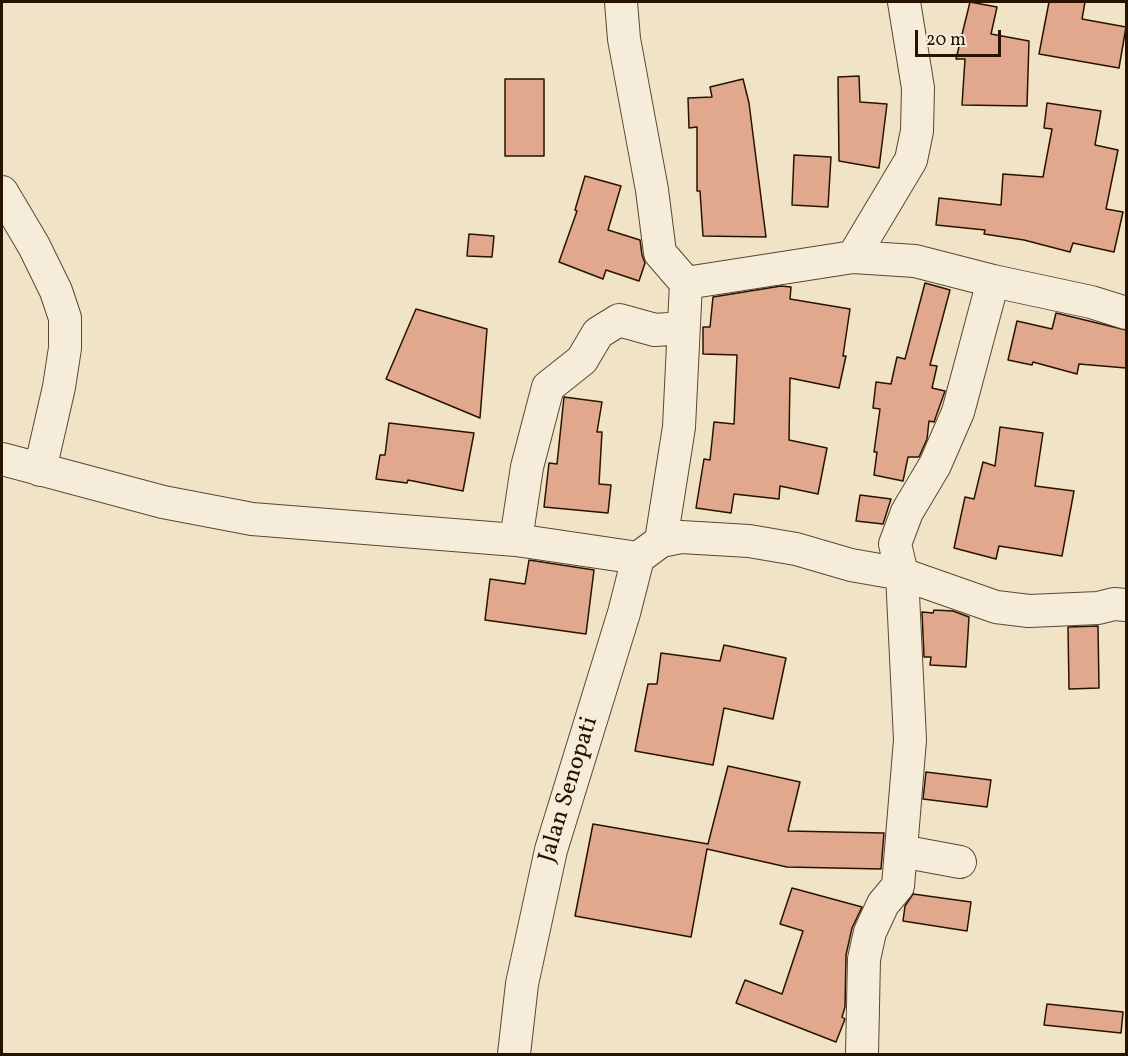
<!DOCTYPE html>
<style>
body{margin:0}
#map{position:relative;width:1128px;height:1056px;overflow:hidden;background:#f0e3c6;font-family:Vollkorn,serif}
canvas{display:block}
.frame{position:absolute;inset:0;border:3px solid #271300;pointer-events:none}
.scale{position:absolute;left:915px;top:30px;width:86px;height:27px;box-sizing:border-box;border:3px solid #271300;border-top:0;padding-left:8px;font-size:18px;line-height:21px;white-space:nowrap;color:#271300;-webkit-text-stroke:4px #f5edda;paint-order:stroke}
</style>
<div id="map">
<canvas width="1128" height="1056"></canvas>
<div class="frame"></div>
<div class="scale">20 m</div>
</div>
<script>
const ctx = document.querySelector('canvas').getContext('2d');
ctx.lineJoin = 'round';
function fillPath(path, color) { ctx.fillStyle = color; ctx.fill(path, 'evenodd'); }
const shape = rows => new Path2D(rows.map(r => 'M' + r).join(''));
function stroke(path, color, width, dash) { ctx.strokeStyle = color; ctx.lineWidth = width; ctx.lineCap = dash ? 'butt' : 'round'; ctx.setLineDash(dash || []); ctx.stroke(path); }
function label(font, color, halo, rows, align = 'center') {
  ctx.font = font + ' Vollkorn,serif'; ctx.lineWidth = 5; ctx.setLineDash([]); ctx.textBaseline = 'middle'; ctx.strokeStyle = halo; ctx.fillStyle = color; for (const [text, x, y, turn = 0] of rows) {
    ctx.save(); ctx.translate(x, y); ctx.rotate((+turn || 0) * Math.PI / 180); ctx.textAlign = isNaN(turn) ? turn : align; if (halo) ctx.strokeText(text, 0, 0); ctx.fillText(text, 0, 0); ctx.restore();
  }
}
const building = shape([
 [970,2,997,7,991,34,1029,41,1027,106,962,105,965,59,956,59,970,2],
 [1049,2,1085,2,1082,19,1126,27,1119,68,1039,54,1049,2],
 [859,76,860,102,887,104,879,168,839,161,838,77,859,76],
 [505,79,544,79,544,156,505,156,505,79],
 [743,79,749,103,766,237,703,236,700,191,697,191,697,127,689,128,688,98,712,97,710,87,743,79],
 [1047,103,1101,111,1095,145,1118,150,1106,209,1123,212,1114,252,1073,243,1070,252,1024,240,984,234,985,230,936,225,939,198,1001,205,1003,174,1043,177,1052,129,1044,128,1047,103],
 [794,155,831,157,828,207,792,205,794,155],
 [585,176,621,186,608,230,640,240,642,255,645,263,639,281,606,270,603,279,559,262,577,211,575,210,585,176],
 [469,234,494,236,492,257,467,256,469,234],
 [925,283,950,290,930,365,937,366,932,388,945,391,934,422,929,421,927,439,919,457,908,457,903,481,874,475,877,452,874,452,880,409,873,408,876,382,891,384,897,357,905,359,925,283],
 [781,286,791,287,790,299,850,309,843,356,846,356,839,388,790,378,789,440,827,448,818,494,780,486,779,499,734,494,731,513,696,508,704,459,710,460,714,422,734,424,737,355,703,354,703,327,710,327,713,297,781,286],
 [416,309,487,329,480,418,386,379,416,309],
 [1056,313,1126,330,1126,368,1079,364,1077,374,1033,362,1032,365,1008,360,1017,321,1052,329,1056,313],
 [564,397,602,402,597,432,602,432,599,484,611,485,608,513,544,507,549,463,557,464,564,397],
 [389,423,474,433,463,491,408,480,407,483,376,479,380,455,385,455,389,423],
 [1000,427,1043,433,1035,486,1074,491,1062,556,999,546,996,559,954,548,965,497,974,499,983,462,995,466,1000,427],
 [860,495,891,499,883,524,856,521,860,495],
 [529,560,594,570,586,634,485,620,490,579,525,584,529,560],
 [934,610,953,611,969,617,966,667,930,665,931,657,924,657,922,612,933,613,934,610],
 [1098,626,1099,688,1069,689,1068,627,1098,626],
 [724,645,786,658,773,719,724,708,713,765,635,751,648,684,657,684,661,653,720,661,724,645],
 [728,766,800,782,788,831,884,833,881,869,787,867,707,849,691,937,575,916,593,824,708,844,728,766],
 [926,772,991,780,987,807,923,799,926,772],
 [792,888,862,907,852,928,846,955,845,1007,842,1017,845,1019,836,1042,736,1003,745,980,782,994,803,931,780,924,792,888],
 [913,894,971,902,967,931,903,921,905,906,913,894],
 [1047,1004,1123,1012,1121,1033,1044,1025,1047,1004]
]);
fillPath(building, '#e1a88e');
stroke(building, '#271300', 1.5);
const minor = shape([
 [621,2,624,39,652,190,660,253,686,283,679,427,661,541],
 [2,192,34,246,56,291,65,318,65,348,59,387,40,470],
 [853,257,911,160,917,131,918,88,904,2],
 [686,283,853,257,915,261,993,281,1091,302,1126,313],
 [2,459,163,502,252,519,516,540,638,558],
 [516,540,527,467,548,387,582,360,598,333,619,320,655,330,683,328],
 [901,851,960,862],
 [514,1054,522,984,551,850,624,613,638,558,661,541,681,537,749,541,796,549,851,565,902,574,996,607,1029,611,1098,608,1114,604,1126,605],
 [862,1054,864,959,870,932,883,904,898,886,910,740,902,574,895,544,907,512,935,465,958,412,993,281]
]);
stroke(minor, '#594732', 34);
stroke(minor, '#f5edda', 32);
label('24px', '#271300', '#f5edda', [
 ["Jalan Senopati",570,790,-73]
]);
</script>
